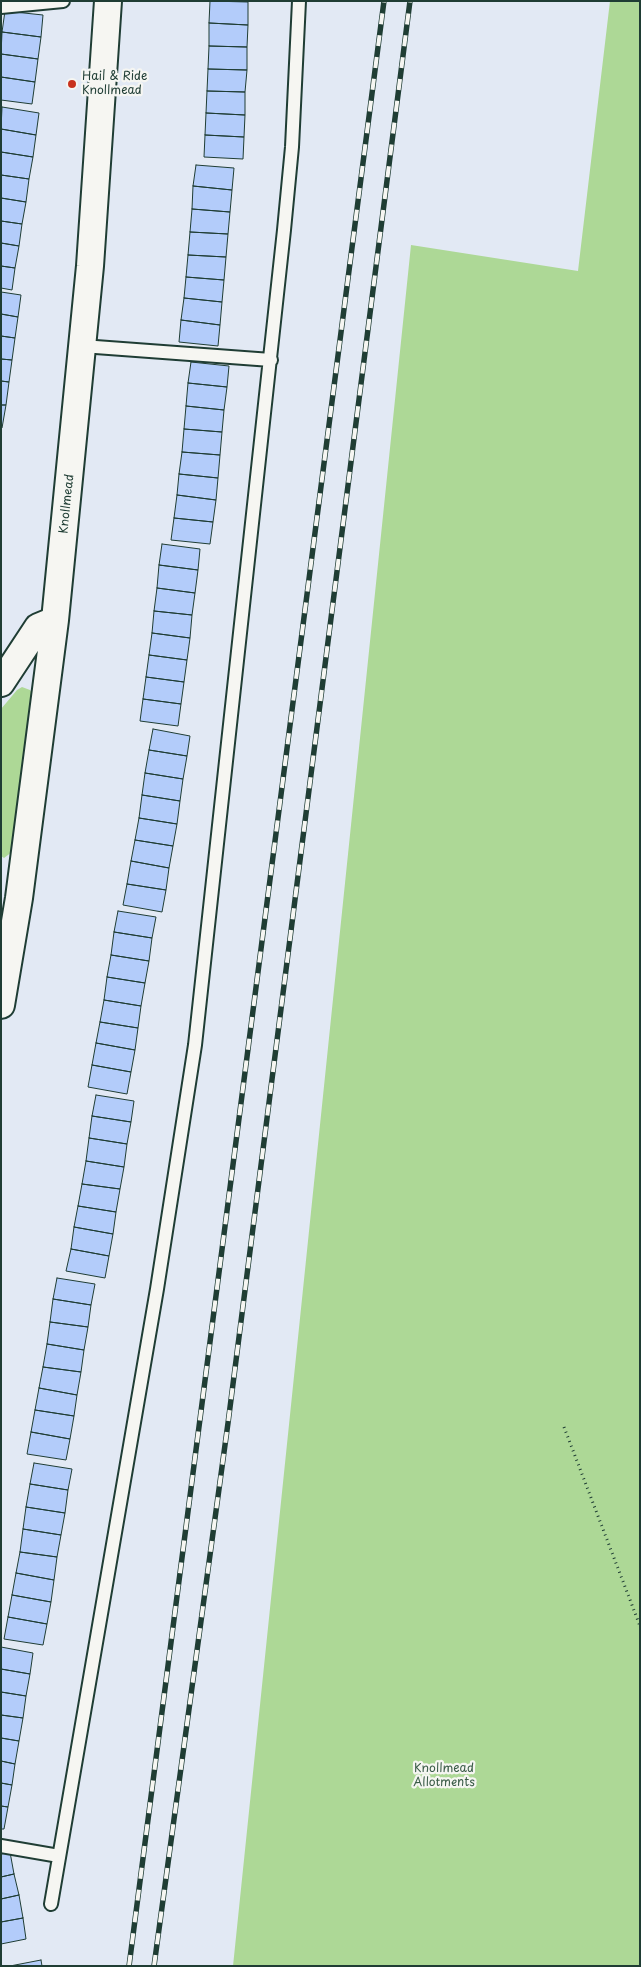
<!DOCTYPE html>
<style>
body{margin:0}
#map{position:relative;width:641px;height:1967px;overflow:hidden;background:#e2e9f4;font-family:"Playpen Sans",sans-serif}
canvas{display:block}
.frame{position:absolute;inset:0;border:2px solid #1f3d34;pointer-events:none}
</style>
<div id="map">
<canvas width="641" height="1967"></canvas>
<div class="frame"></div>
</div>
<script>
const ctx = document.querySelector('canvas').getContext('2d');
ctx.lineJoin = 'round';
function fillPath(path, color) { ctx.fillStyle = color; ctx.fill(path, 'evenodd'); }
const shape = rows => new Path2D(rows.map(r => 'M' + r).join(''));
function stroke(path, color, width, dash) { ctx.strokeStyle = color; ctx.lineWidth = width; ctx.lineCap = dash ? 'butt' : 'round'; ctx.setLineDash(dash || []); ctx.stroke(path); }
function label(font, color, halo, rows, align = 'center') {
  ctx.font = font + ' "Playpen Sans",sans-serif'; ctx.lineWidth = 4.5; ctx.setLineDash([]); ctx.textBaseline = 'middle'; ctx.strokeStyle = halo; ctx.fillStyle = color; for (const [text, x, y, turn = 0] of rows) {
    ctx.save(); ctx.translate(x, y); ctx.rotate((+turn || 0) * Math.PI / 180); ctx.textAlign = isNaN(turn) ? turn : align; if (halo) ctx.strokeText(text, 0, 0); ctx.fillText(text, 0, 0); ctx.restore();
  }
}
fillPath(shape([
 [610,1,640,1,640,1966,233,1966,411,245,578,271],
 [22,687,30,690,34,696,12,852,4,858,1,856,1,709,17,690]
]), '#add896');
const building = shape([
 [210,1,248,2,248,25,209,23,210,1],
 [5,11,43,15,41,37,2,32,5,11],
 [209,23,248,25,247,47,209,46,209,23],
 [2,32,41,37,38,59,1,54,2,32],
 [209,46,247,47,247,70,208,69,209,46],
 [1,54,38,59,35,82,1,77,1,54],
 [208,69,247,70,245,92,207,91,208,69],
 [1,77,35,82,32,104,1,100,1,77],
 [207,91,245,92,245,115,206,113,207,91],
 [2,107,39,113,36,135,1,129,2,107],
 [206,113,245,115,244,137,205,135,206,113],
 [1,129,36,135,33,157,1,152,1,129],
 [205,135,244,137,243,159,204,157,205,135],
 [1,152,33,157,29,179,1,175,1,152],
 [196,165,234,168,232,190,193,186,196,165],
 [1,175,29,179,26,202,1,198,1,175],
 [193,186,232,190,230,212,192,209,193,186],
 [1,198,26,202,22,224,1,221,1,198],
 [192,209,230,212,228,234,190,232,192,209],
 [1,221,22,224,19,246,1,243,1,221],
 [190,232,228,234,226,257,188,255,190,232],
 [1,243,19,246,15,268,1,266,1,243],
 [188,255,226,257,224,280,186,277,188,255],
 [1,266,15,268,12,290,1,288,1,266],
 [186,277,224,280,222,302,184,298,186,277],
 [1,292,21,295,18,317,1,314,1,292],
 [184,298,222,302,220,325,181,320,184,298],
 [1,314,18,317,15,338,1,336,1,314],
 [181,320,220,325,218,346,179,342,181,320],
 [1,336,15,338,12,360,1,359,1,336],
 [1,359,12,360,9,382,1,381,1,359],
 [191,362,229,366,227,387,188,383,191,362],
 [1,381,9,382,6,405,1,405,1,381],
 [188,383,227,387,224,410,186,406,188,383],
 [1,405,6,405,2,428,1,427,1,405],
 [186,406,224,410,222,432,184,429,186,406],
 [184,429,222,432,220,455,182,452,184,429],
 [182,452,220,455,218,478,179,474,182,452],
 [179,474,218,478,216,500,177,495,179,474],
 [177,495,216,500,213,522,174,518,177,495],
 [174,518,213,522,210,544,171,540,174,518],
 [162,544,200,549,198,570,159,565,162,544],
 [159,565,198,570,195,593,157,588,159,565],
 [157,588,195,593,192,615,154,611,157,588],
 [154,611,192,615,190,638,152,633,154,611],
 [152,633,190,638,187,660,149,655,152,633],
 [149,655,187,660,184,682,146,677,149,655],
 [146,677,184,682,181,704,143,699,146,677],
 [143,699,181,704,178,726,140,721,143,699],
 [153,729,190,736,187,756,149,750,153,729],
 [149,750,187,756,183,779,145,773,149,750],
 [145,773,183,779,180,801,142,795,145,773],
 [142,795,180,801,177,824,139,818,142,795],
 [139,818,177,824,173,846,135,840,139,818],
 [135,840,173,846,169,868,131,861,135,840],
 [131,861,169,868,166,890,127,884,131,861],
 [127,884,166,890,162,912,123,905,127,884],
 [118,911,156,917,152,938,114,932,118,911],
 [114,932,152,938,149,961,111,955,114,932],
 [111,955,149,961,145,983,107,977,111,955],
 [107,977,145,983,141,1006,104,1000,107,977],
 [104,1000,141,1006,138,1028,100,1022,104,1000],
 [100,1022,138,1028,135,1050,96,1043,100,1022],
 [96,1043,135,1050,131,1072,92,1065,96,1043],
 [92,1065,131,1072,127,1094,88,1087,92,1065],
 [96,1095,134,1101,131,1122,92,1116,96,1095],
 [92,1116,131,1122,127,1144,89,1138,92,1116],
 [89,1138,127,1144,124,1167,86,1161,89,1138],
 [86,1161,124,1167,120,1189,82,1184,86,1161],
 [82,1184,120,1189,116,1212,78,1206,82,1184],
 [78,1206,116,1212,113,1234,74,1227,78,1206],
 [74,1227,113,1234,109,1256,71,1249,74,1227],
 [71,1249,109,1256,105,1278,66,1271,71,1249],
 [57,1278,95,1284,91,1305,53,1299,57,1278],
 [53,1299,91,1305,88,1327,50,1322,53,1299],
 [50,1322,88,1327,84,1350,47,1344,50,1322],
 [47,1344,84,1350,81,1372,43,1367,47,1344],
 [43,1367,81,1372,77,1395,39,1388,43,1367],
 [39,1388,77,1395,74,1416,35,1410,39,1388],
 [35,1410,74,1416,70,1439,31,1432,35,1410],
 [31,1432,70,1439,66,1460,27,1454,31,1432],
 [34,1463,72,1469,68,1490,30,1484,34,1463],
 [30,1484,68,1490,65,1513,26,1507,30,1484],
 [26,1507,65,1513,61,1535,23,1529,26,1507],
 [23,1529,61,1535,57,1557,20,1552,23,1529],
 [20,1552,57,1557,54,1580,16,1573,20,1552],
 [16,1573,54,1580,51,1602,12,1595,16,1573],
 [12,1595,51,1602,47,1624,8,1617,12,1595],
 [8,1617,47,1624,43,1645,4,1639,8,1617],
 [1,1647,33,1653,30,1674,1,1669,1,1647],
 [1,1669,30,1674,26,1696,1,1692,1,1669],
 [1,1692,26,1696,23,1718,1,1715,1,1692],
 [1,1715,23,1718,19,1741,1,1738,1,1715],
 [1,1738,19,1741,15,1764,1,1761,1,1738],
 [1,1761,15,1764,12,1785,1,1783,1,1761],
 [1,1783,12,1785,8,1807,1,1806,1,1783],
 [1,1806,8,1807,4,1829,1,1829,1,1806],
 [10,1852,14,1874,1,1877,1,1854,10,1852],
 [14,1874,19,1895,1,1899,1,1877,14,1874],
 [19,1895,23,1918,1,1922,1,1899,19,1895],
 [23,1918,26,1939,1,1944,1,1922,23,1918],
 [41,1960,42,1966,10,1966,41,1960]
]);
fillPath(building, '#b3ccfa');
stroke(building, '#1f3d34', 1);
const lane = shape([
 [1,7,63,1],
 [82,346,271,360],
 [1,1846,59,1856],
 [51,1904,157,1289,195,1045,284,230,292,147,299,1]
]);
const street = shape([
 [1,683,38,627,55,620],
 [1,1005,19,898,55,620,90,266,108,1]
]);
stroke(lane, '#1f3d34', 16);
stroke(street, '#1f3d34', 30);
stroke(shape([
 [564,1427,640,1626]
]), '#1f3d34', 3, [1, 4]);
stroke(lane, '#f6f6f2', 12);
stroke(street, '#f6f6f2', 26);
const rail = shape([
 [129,1966,384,1],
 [154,1966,228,1423,410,1]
]);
stroke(rail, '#1f3d34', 5.5);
stroke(rail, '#f6f6f2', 4, [11]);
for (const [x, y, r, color] of [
 [72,84,5,"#c8321e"]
]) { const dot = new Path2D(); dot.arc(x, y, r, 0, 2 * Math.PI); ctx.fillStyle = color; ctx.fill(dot); stroke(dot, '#f6f6f2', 2); }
label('12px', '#1f3d34', '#f6f6f2', [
 ["Hail & Ride",82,77],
 ["Knollmead",82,91]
], 'left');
label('12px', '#1f3d34', '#f6f6f2', [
 ["Knollmead",67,504,-84]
]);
label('12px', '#3b5c48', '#f6f6f2', [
 ["Knollmead",444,1769],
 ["Allotments",444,1783]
]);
</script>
